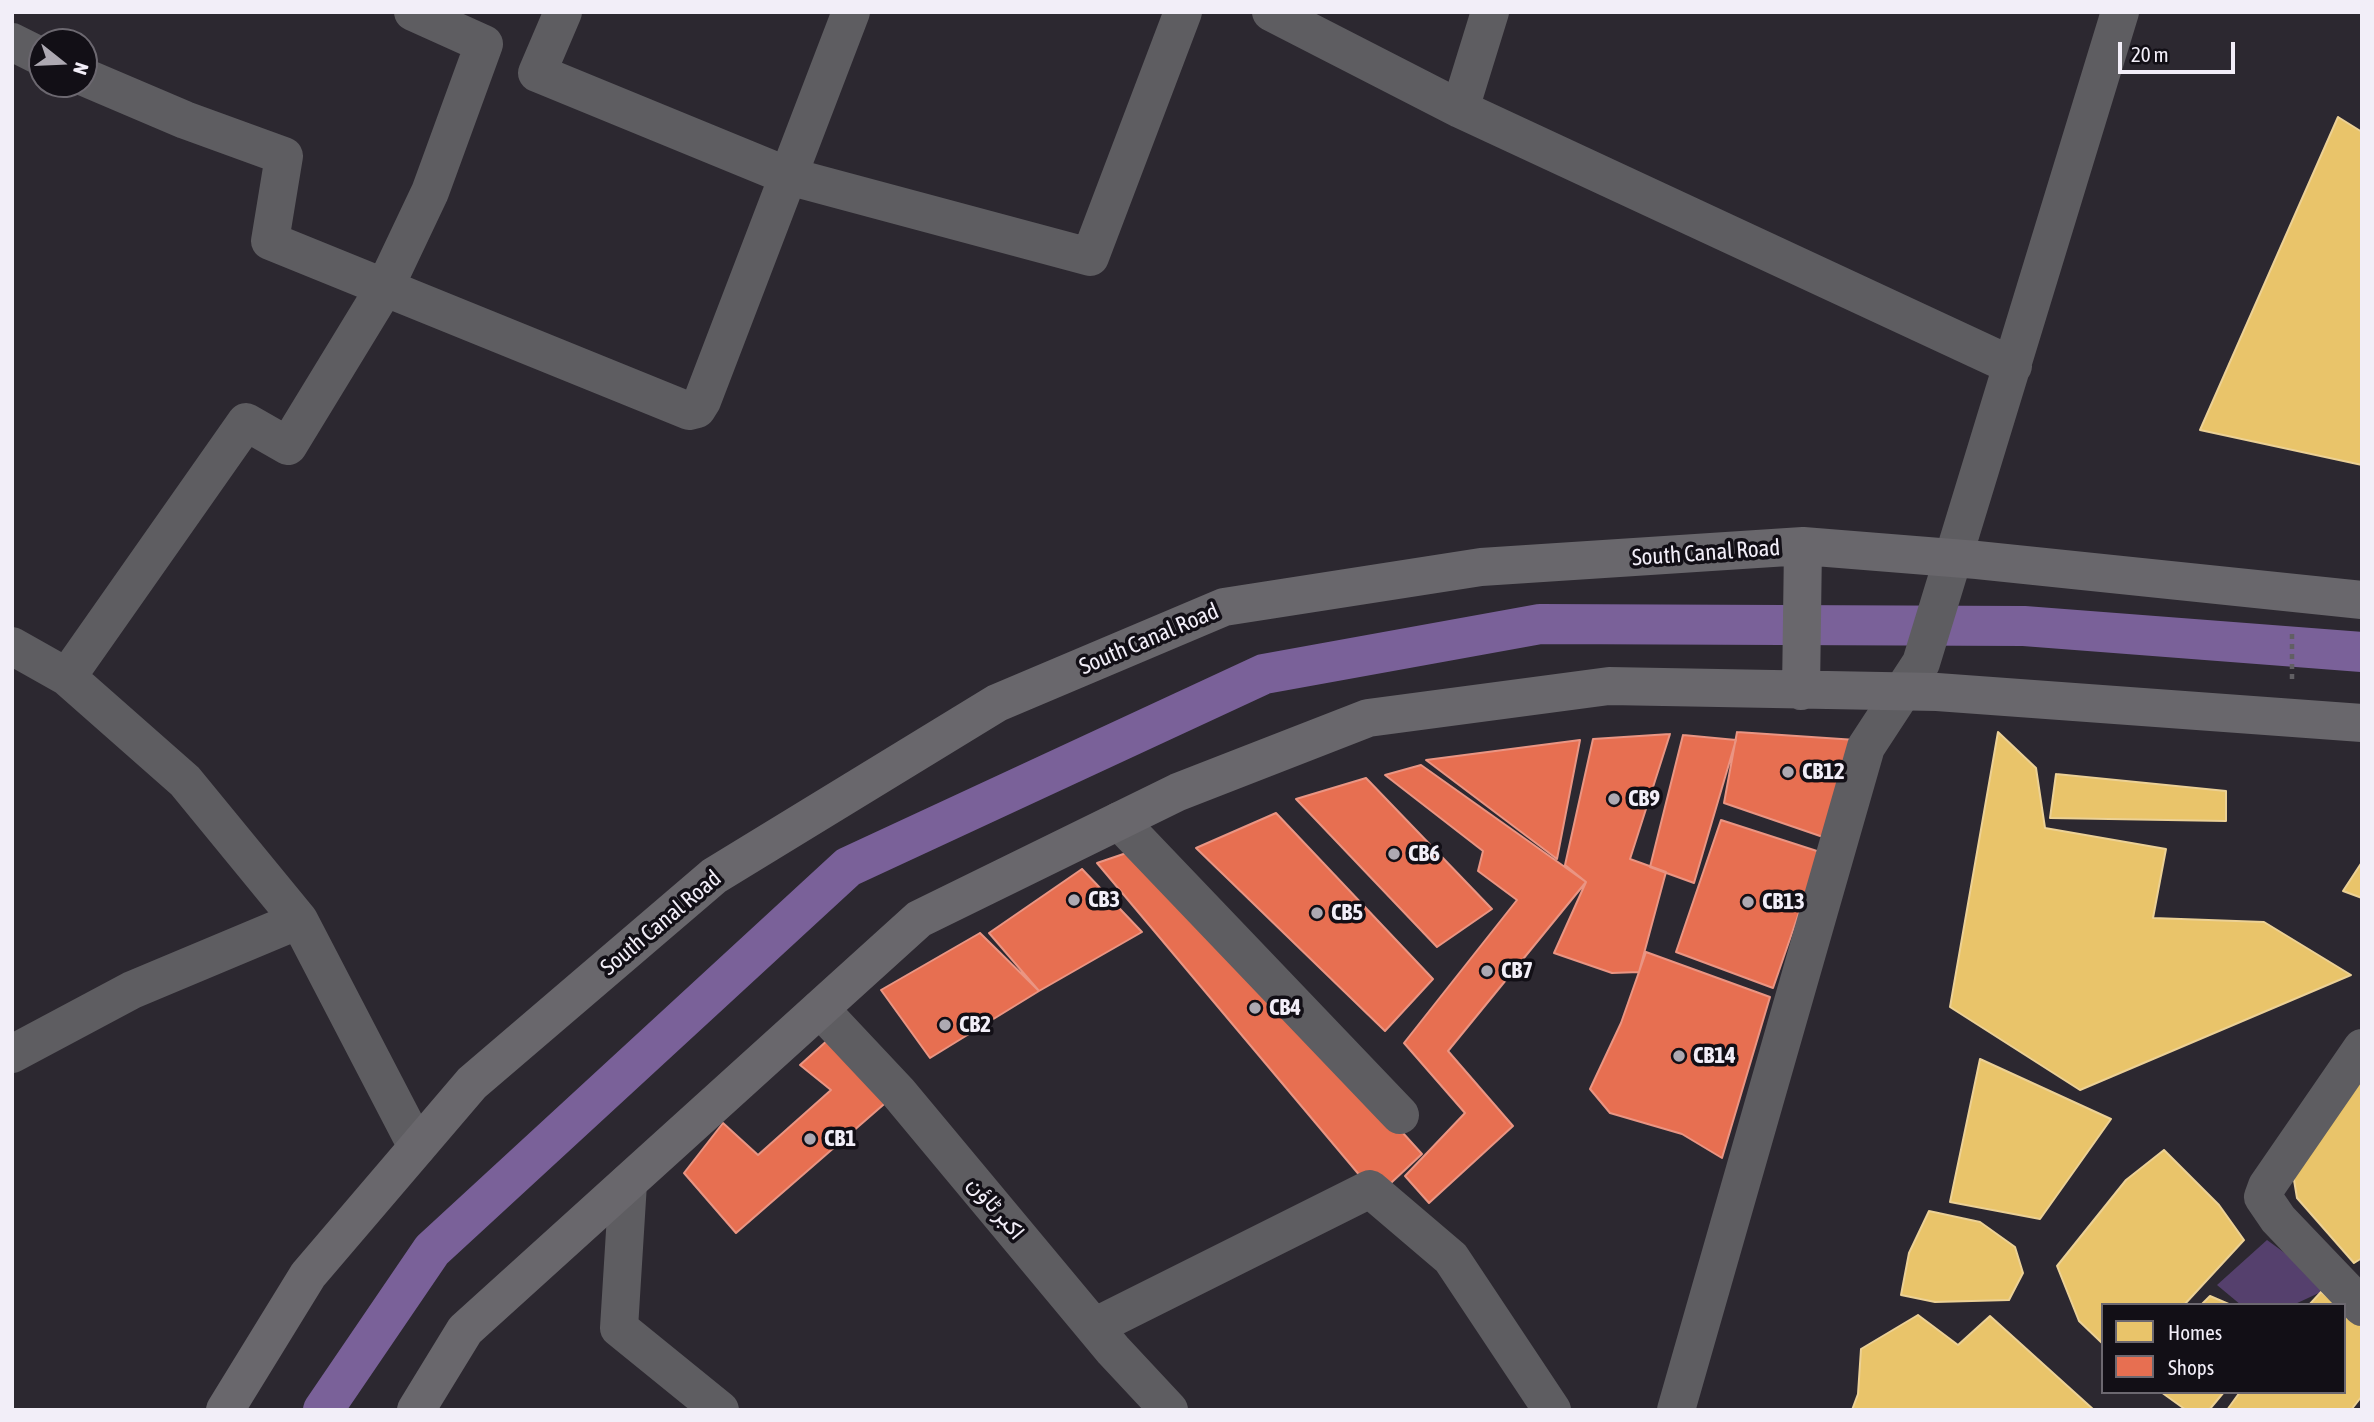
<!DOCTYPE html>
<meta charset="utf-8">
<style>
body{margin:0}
#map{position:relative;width:2374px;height:1422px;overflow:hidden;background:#2c2830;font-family:"Asap Condensed",sans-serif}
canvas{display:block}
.frame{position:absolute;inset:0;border:14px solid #f2eef8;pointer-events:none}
.legend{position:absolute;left:2101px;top:1303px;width:245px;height:91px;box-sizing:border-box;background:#120f16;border:2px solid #6c6870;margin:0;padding:9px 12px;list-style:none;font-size:21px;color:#f2eef8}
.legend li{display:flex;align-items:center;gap:14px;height:35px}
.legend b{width:35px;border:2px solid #6c6870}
.north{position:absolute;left:28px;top:28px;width:70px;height:70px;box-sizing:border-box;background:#120f16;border:2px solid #6c6870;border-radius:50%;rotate:108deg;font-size:19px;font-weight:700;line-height:28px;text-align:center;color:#f2eef8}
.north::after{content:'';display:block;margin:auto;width:24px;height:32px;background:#ada9b2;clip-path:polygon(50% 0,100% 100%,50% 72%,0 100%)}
.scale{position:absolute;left:2118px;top:42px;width:117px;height:32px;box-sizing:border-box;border:4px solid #f2eef8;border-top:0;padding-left:9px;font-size:21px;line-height:24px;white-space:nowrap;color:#f2eef8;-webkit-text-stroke:5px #120f16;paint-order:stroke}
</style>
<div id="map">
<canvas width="2374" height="1422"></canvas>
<div class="frame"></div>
<ul class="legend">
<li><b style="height:19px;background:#e9c46a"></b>Homes</li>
<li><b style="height:19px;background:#e76f51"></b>Shops</li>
</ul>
<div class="north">N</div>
<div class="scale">20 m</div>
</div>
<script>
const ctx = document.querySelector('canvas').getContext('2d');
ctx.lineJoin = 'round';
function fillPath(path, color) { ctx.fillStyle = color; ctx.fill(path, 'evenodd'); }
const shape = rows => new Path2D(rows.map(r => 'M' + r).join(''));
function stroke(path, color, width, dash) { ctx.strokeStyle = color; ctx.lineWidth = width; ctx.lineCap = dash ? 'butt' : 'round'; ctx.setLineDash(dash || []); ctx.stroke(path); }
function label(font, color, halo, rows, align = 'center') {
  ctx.font = font + ' "Asap Condensed",Vazirmatn,sans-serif'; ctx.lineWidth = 7; ctx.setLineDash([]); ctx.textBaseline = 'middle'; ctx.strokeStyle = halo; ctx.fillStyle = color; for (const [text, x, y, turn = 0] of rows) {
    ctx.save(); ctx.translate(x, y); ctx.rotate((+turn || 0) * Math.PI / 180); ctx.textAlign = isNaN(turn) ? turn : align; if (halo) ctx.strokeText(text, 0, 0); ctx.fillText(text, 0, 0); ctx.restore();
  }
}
fillPath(shape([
 [2267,1240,2315,1275,2321,1292,2293,1305,2241,1305,2217,1285]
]), '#55406d');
const homes = shape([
 [2338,117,2362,132,2362,465,2200,430,2338,117],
 [1998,732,2036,768,2045,828,2166,849,2153,918,2264,922,2351,975,2080,1090,1950,1007,1998,732],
 [2056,774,2226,791,2226,821,2050,818,2056,774],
 [2362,862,2362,898,2343,891,2362,862],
 [1980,1059,2111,1119,2040,1219,1950,1202,1980,1059],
 [2362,1077,2362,1258,2354,1263,2297,1198,2293,1174,2362,1077],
 [2164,1150,2219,1205,2244,1240,2184,1305,2103,1305,2103,1344,2079,1321,2057,1266,2126,1180,2164,1150],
 [1929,1211,1980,1222,2015,1247,2023,1273,2009,1300,1935,1302,1901,1295,1909,1253,1929,1211],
 [2321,1292,2338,1305,2309,1305,2321,1292],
 [2210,1296,2231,1305,2201,1305,2210,1296],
 [2344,1309,2362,1323,2362,1396,2351,1410,2227,1410,2240,1392,2344,1392,2344,1309],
 [1918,1315,1958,1345,1990,1316,2094,1410,1852,1410,1858,1394,1861,1349,1918,1315],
 [2161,1392,2224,1392,2209,1410,2186,1410,2161,1392]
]);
fillPath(homes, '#e9c46a');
stroke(homes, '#ecd195', 2);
const shops = shape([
 [1737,732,1856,740,1826,838,1724,803,1737,732],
 [1670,734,1630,859,1666,872,1639,972,1612,973,1554,953,1586,882,1565,865,1593,739,1670,734],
 [1683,735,1736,740,1694,883,1650,867,1683,735],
 [1580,740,1557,859,1426,760,1580,740],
 [1421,765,1586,882,1448,1051,1513,1126,1429,1203,1405,1176,1465,1113,1404,1043,1517,900,1478,871,1483,851,1385,775,1421,765],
 [1366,778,1492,909,1437,947,1296,799,1366,778],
 [1276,813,1433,979,1385,1031,1196,848,1276,813],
 [1721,820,1820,852,1773,988,1676,952,1721,820],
 [1144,847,1422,1154,1377,1196,1097,863,1144,847],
 [1082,869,1142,932,1039,991,989,933,1082,869],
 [980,933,1039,991,930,1058,881,990,980,933],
 [1646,952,1770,997,1722,1158,1682,1134,1610,1113,1590,1089,1621,1023,1646,952],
 [840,1029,898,1092,736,1233,684,1173,723,1123,758,1155,831,1090,800,1065,840,1029]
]);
fillPath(shops, '#e76f51');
stroke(shops, '#ea9583', 2);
stroke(shape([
 [323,1410,432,1250,848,867,1264,674,1540,624,2024,626,2362,652]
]), '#7a6199', 40);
stroke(shape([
 [2292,679,2292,632]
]), '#615f63', 4.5, [5, 5]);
stroke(shape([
 [563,12,537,73,788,176,1090,257,1183,12],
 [1271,12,1460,109,2013,366],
 [12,42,42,57],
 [84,77,185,120,284,156,270,241,689,411,697,409,702,401,851,12],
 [1460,109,1490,12],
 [12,646,67,677,185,781,299,920,132,990,12,1054],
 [67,677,246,422,288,446,385,287,430,192,484,44,413,12],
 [1119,821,1400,1115],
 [299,920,417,1147],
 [820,1009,898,1092,1113,1350,1169,1410],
 [2362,1048,2267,1186,2263,1197,2278,1219,2362,1307],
 [628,1183,619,1328,720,1410],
 [1094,1327,1370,1189,1451,1258,1552,1410],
 [1676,1410,1866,747,1921,663,2120,12]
]), '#5e5d61', 38);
stroke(shape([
 [1801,691,1803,546],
 [225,1410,308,1275,472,1083,714,876,997,703,1224,607,1481,567,1803,546,1977,560,2362,600],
 [416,1410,465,1330,919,919,1178,792,1368,718,1609,686,1937,692,2362,723]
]), '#69676c', 38);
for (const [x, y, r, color] of [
 [1788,772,7,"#ada9b2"],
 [1614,799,7,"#ada9b2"],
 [1394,854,7,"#ada9b2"],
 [1074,900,7,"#ada9b2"],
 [1748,902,7,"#ada9b2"],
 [1317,913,7,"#ada9b2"],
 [1487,971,7,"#ada9b2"],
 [1255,1008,7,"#ada9b2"],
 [945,1025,7,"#ada9b2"],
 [1679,1056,7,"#ada9b2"],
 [810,1139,7,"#ada9b2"]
]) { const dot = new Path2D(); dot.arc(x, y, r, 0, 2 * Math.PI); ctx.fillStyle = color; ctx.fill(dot); stroke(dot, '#120f16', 2.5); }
label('23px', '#f2eef8', '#120f16', [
 ["South Canal Road",1706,553,-4],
 ["South Canal Road",1149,639,-23],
 ["South Canal Road",661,923,-40],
 ["اکبر ٹاؤن",996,1208,50]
]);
label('bold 23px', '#f2eef8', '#120f16', [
 ["CB12",1802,772],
 ["CB9",1628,799],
 ["CB6",1408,854],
 ["CB3",1088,900],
 ["CB13",1762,902],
 ["CB5",1331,913],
 ["CB7",1501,971],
 ["CB4",1269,1008],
 ["CB2",959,1025],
 ["CB14",1693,1056],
 ["CB1",824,1139]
], 'left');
</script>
